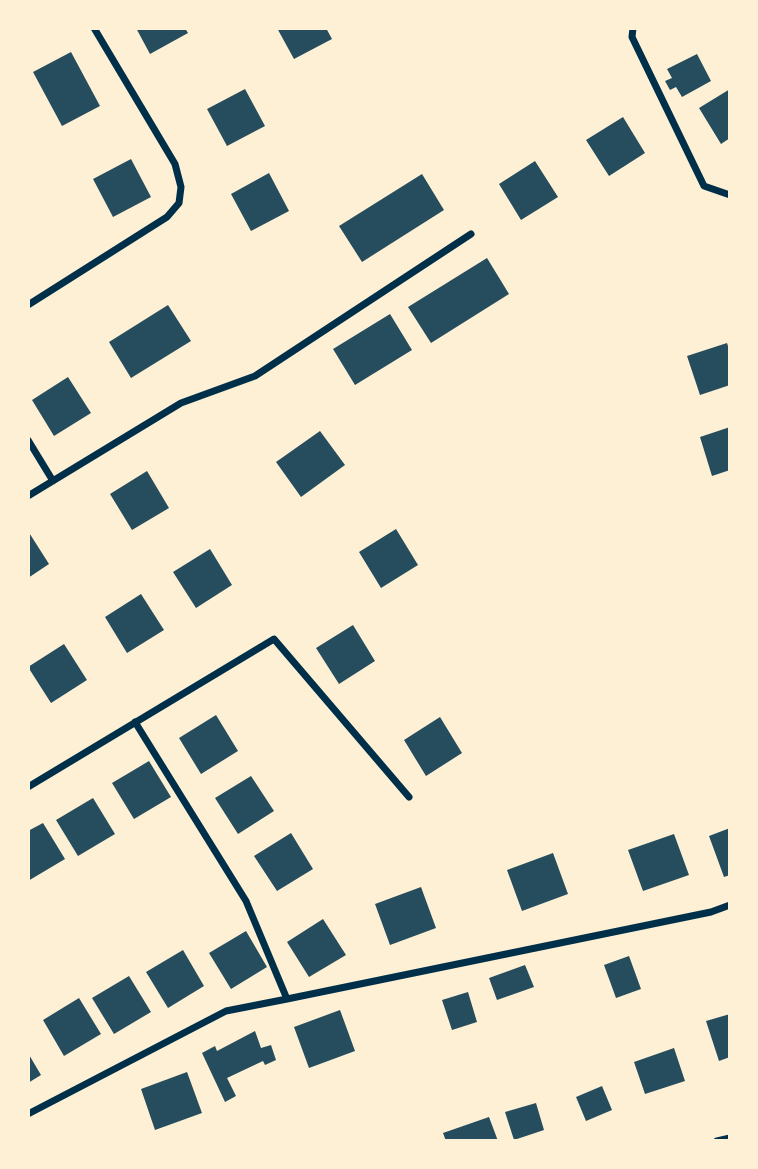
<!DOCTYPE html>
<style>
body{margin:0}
#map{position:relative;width:758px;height:1169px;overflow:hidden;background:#fdf0d5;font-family:Inter,sans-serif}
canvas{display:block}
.frame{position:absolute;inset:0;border:30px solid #fdf0d5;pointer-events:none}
</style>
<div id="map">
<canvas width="758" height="1169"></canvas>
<div class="frame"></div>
</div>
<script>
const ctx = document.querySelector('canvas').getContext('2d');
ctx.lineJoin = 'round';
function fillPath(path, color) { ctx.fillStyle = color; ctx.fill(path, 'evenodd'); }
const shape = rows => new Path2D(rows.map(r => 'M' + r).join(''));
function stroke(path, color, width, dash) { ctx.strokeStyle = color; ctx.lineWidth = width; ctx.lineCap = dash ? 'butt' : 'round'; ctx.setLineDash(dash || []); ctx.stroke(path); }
fillPath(shape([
 [136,28,185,28,188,33,150,54],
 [277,28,326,28,332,39,294,59],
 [71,52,100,106,62,126,33,72],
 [697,54,711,81,682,97,676,87,670,90,665,81,672,78,667,69],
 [245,89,265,126,227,146,207,109],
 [730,89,730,138,721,144,699,108],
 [623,117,645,153,609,176,586,140],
 [131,159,151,197,113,217,93,179],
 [535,161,558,197,521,220,499,184],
 [269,173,289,211,251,231,231,194],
 [422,174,444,210,362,262,339,226],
 [487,258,509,294,431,343,408,307],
 [168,305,191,341,131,378,109,342],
 [390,314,412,350,355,385,333,349],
 [727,343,730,352,730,385,700,395,687,356],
 [68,377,91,413,54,436,32,400],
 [730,427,730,470,712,476,700,437],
 [320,431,345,465,301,497,276,462],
 [147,471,169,508,132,530,110,494],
 [396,529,418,565,381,588,359,552],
 [28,531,49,564,28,578],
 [210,549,232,585,196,608,173,572],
 [141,594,164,630,127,653,105,617],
 [353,625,375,661,339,684,316,648],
 [64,644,87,680,51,703,28,667],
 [216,715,238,751,201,774,179,738],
 [440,717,462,753,426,776,404,740],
 [149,761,171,797,134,819,112,783],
 [251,776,274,811,238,834,215,798],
 [93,798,115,834,78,856,56,820],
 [43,823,65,859,28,881,28,831],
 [730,828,730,875,724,877,709,836],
 [291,833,313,869,277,891,254,856],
 [674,834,689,875,643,891,628,850],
 [553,853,568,894,522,911,507,870],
 [421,887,436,928,390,945,375,904],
 [323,919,346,955,309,977,287,942],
 [246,931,267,967,231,989,209,953],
 [183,950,204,986,168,1008,146,972],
 [629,956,641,989,616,998,604,965],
 [525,965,534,987,497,1000,489,978],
 [129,976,151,1012,114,1034,92,998],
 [468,992,477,1022,452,1030,442,1000],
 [79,998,101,1034,64,1056,43,1020],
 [340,1010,355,1051,309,1068,294,1027],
 [730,1014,730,1057,719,1061,706,1021],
 [255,1031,261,1048,271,1045,276,1060,265,1065,263,1061,227,1078,236,1096,225,1102,202,1053,215,1046,217,1051],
 [674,1048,685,1081,645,1094,634,1062],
 [28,1053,41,1075,28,1083],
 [187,1072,202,1113,155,1130,141,1089],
 [602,1086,612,1110,586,1121,576,1097],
 [536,1103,544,1130,514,1140,505,1112],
 [489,1117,498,1141,446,1141,443,1133]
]), '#264d5e');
stroke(shape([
 [633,28,632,37,704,186,730,195],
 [28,305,167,217,179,203,181,187,175,164,94,28],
 [28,440,53,481],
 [28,496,181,403,255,376,471,234],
 [135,722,246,901,287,999,711,912,730,905],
 [28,787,274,639,409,797],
 [28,1114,226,1011,287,999],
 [717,1141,730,1138]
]), '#003049', 7);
</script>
